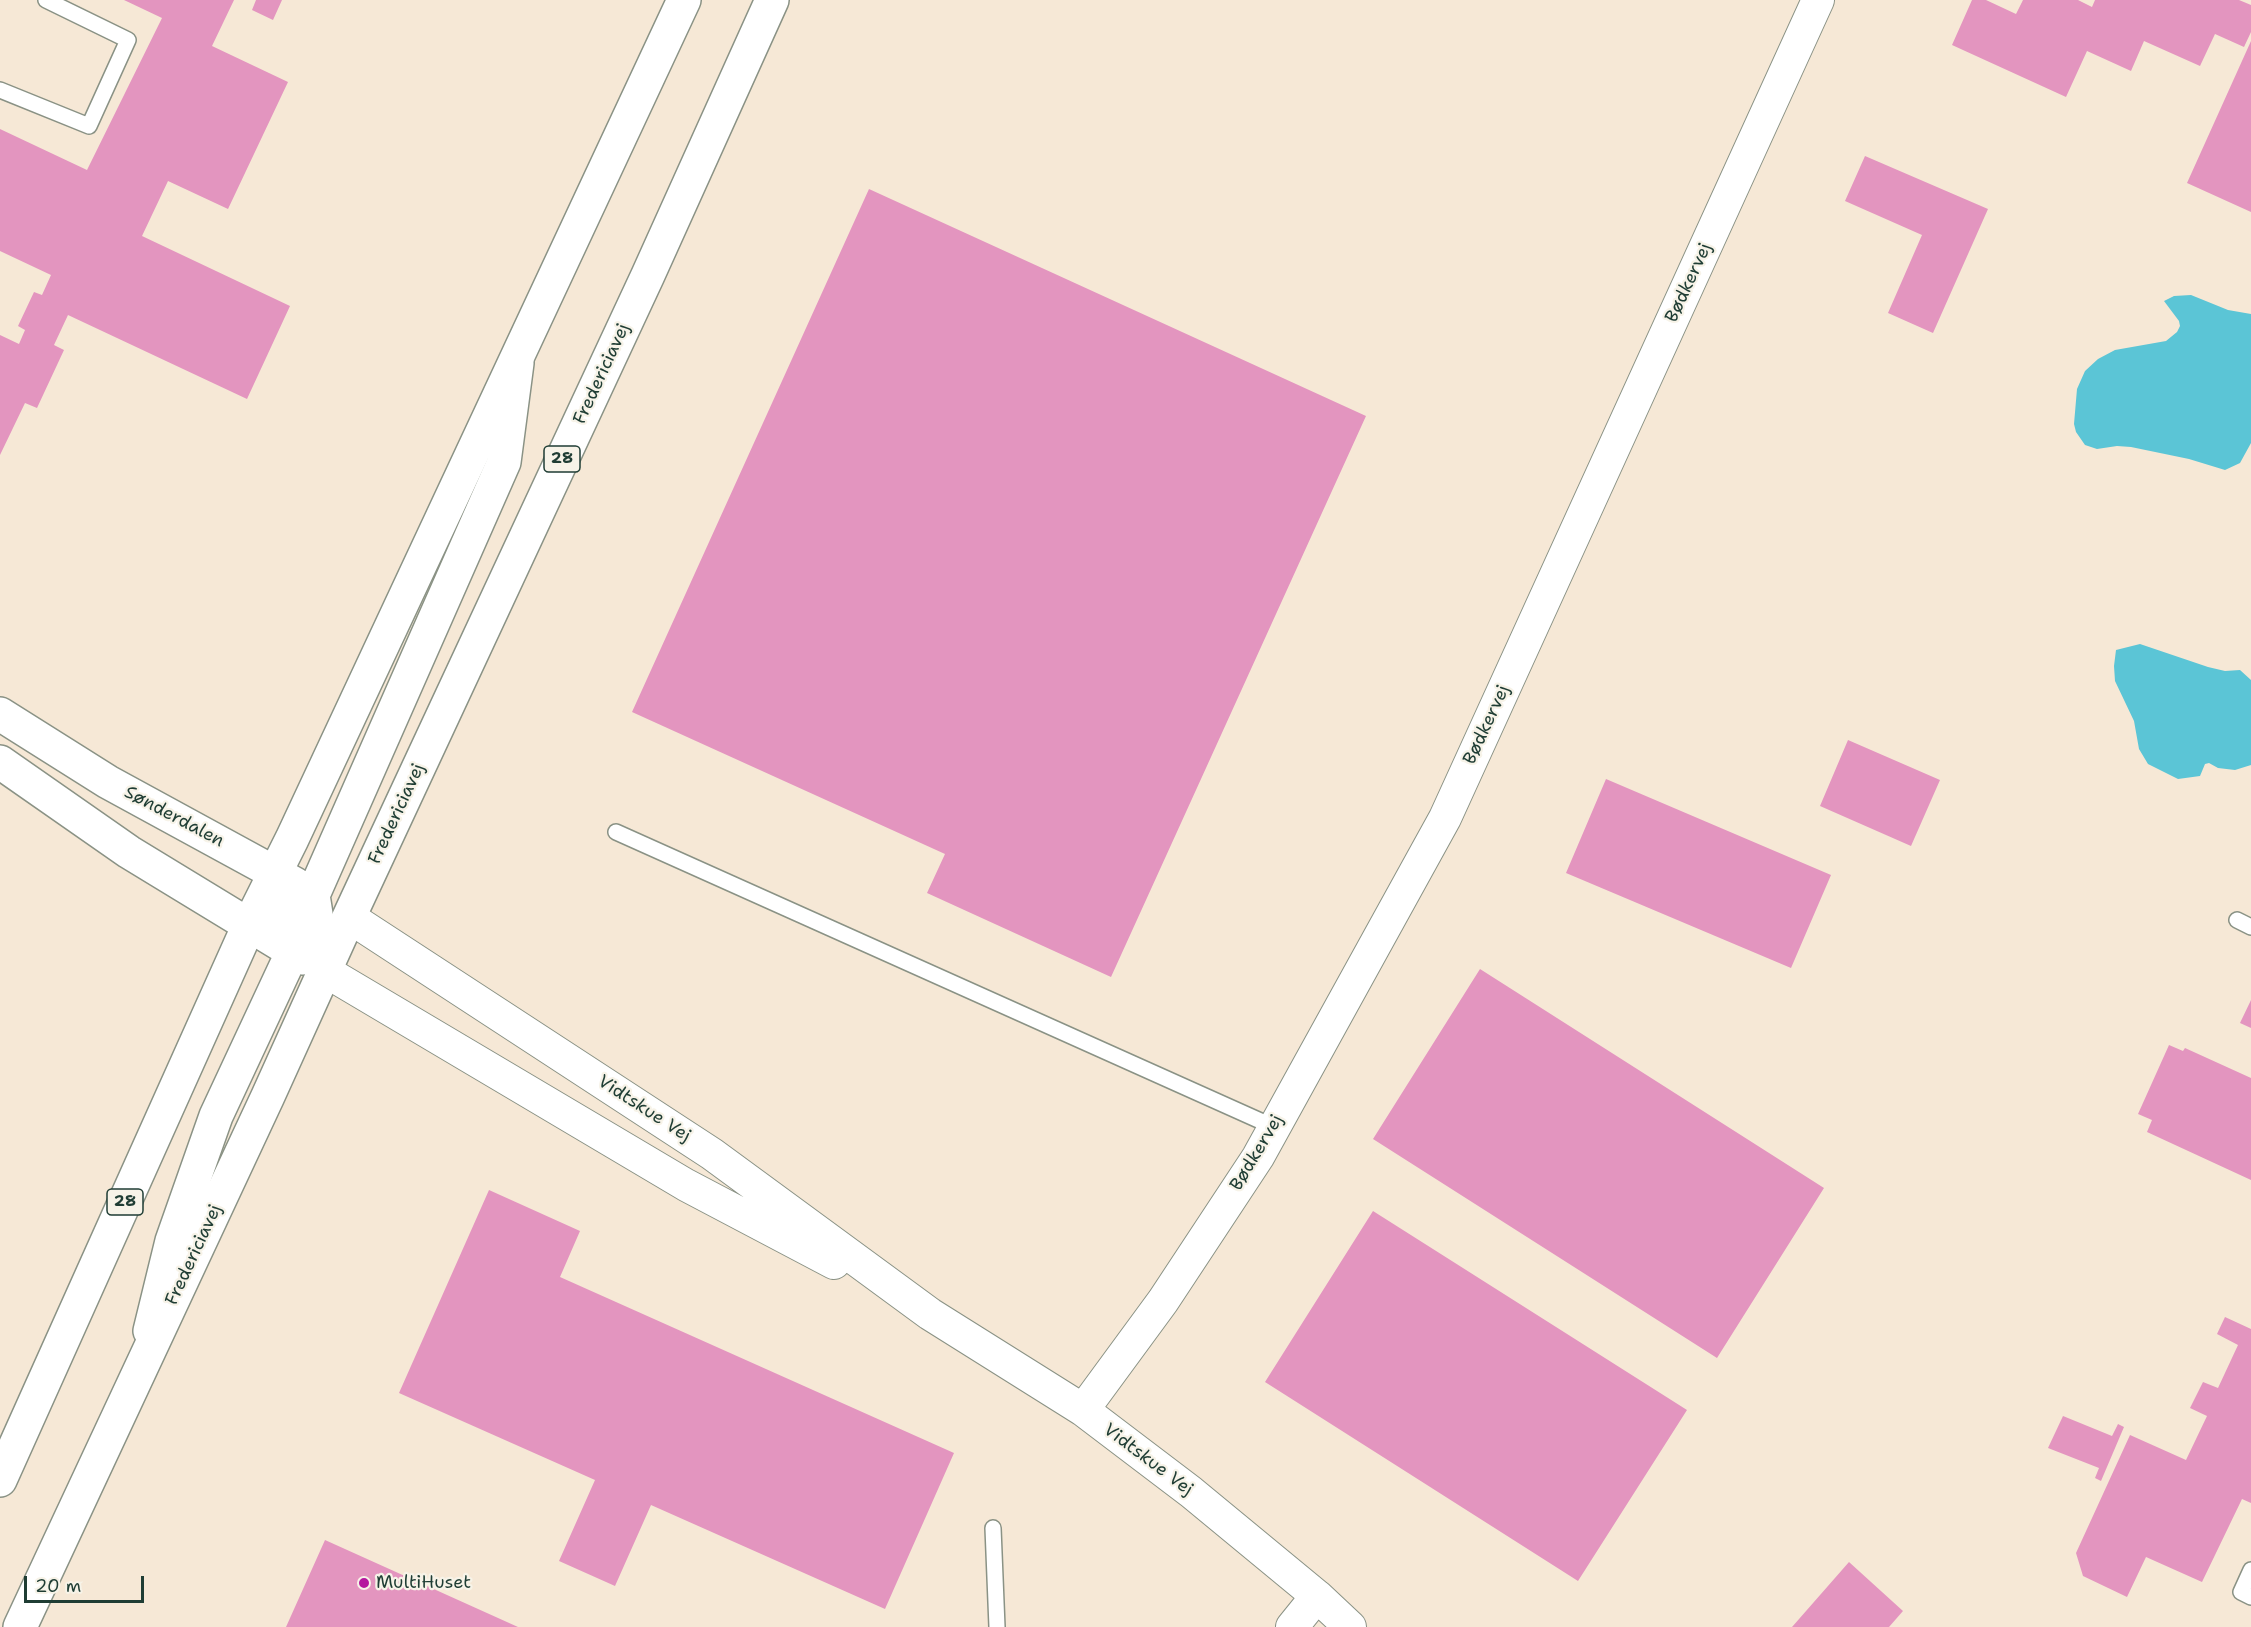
<!DOCTYPE html>
<meta charset="utf-8">
<style>
body{margin:0}
#map{position:relative;width:2251px;height:1627px;overflow:hidden;background:#f6e8d6;font-family:"Shantell Sans",sans-serif}
canvas{display:block}
.scale{position:absolute;left:24px;top:1576px;width:120px;height:27px;box-sizing:border-box;border:3px solid #1f3d34;border-top:0;padding-left:8px;font-size:18px;line-height:21px;white-space:nowrap;color:#1f3d34;-webkit-text-stroke:4px #f7f3e8;paint-order:stroke}
</style>
<div id="map">
<canvas width="2251" height="1627"></canvas>
<div class="scale">20 m</div>
</div>
<script>
const ctx = document.querySelector('canvas').getContext('2d');
ctx.lineJoin = 'round';
function fillPath(path, color) { ctx.fillStyle = color; ctx.fill(path, 'evenodd'); }
const shape = rows => new Path2D(rows.map(r => 'M' + r).join(''));
function stroke(path, color, width, dash) { ctx.strokeStyle = color; ctx.lineWidth = width; ctx.lineCap = dash ? 'butt' : 'round'; ctx.setLineDash(dash || []); ctx.stroke(path); }
function label(font, color, halo, rows, align = 'center') {
  ctx.font = font + ' "Shantell Sans",sans-serif'; ctx.lineWidth = 4.5; ctx.setLineDash([]); ctx.textBaseline = 'middle'; ctx.strokeStyle = halo; ctx.fillStyle = color; for (const [text, x, y, turn = 0] of rows) {
    ctx.save(); ctx.translate(x, y); ctx.rotate((+turn || 0) * Math.PI / 180); ctx.textAlign = isNaN(turn) ? turn : align; if (halo) ctx.strokeText(text, 0, 0); ctx.fillText(text, 0, 0); ctx.restore();
  }
}
fillPath(shape([
 [2191,295,2228,310,2251,314,2251,443,2240,463,2225,470,2189,459,2131,447,2117,446,2097,449,2085,445,2076,432,2074,424,2077,389,2085,371,2098,359,2115,350,2166,341,2177,332,2180,326,2179,321,2164,301,2174,296],
 [2140,644,2208,667,2225,671,2240,670,2251,680,2251,765,2235,770,2218,768,2209,763,2205,764,2200,776,2178,779,2148,764,2139,749,2134,721,2115,681,2114,666,2116,650]
]), '#5bc5d6');
fillPath(shape([
 [124,0,234,0,212,46,288,82,228,209,168,181,142,236,290,306,247,399,68,315,54,345,64,350,37,408,25,403,0,455,0,335,19,344,25,330,18,326,34,292,42,295,51,275,0,251,0,129,87,170,162,18],
 [256,0,282,0,273,20,252,10],
 [1972,0,1986,0,2016,14,2023,0,2078,0,2092,7,2095,0,2239,0,2251,5,2251,32,2244,47,2215,34,2200,66,2144,41,2131,71,2087,51,2066,97,1952,45],
 [2251,41,2251,212,2187,183],
 [1865,156,1988,209,1933,333,1888,313,1922,235,1845,201],
 [869,189,1366,416,1111,977,927,893,945,854,632,712],
 [1848,740,1940,780,1911,846,1820,806],
 [1606,779,1831,875,1791,968,1566,873],
 [1480,969,1824,1188,1717,1358,1373,1139],
 [2251,1000,2251,1028,2240,1023],
 [2169,1045,2183,1051,2185,1048,2251,1078,2251,1180,2147,1132,2152,1120,2138,1114],
 [489,1190,580,1231,560,1277,954,1453,885,1609,651,1505,615,1586,559,1561,595,1480,399,1393],
 [1373,1211,1687,1410,1578,1581,1265,1382],
 [2225,1317,2251,1329,2251,1503,2242,1499,2202,1582,2146,1557,2127,1597,2083,1576,2076,1553,2130,1435,2186,1460,2207,1416,2190,1408,2203,1382,2218,1388,2238,1345,2217,1334],
 [2063,1416,2112,1436,2118,1424,2124,1427,2101,1481,2095,1478,2099,1468,2048,1448],
 [325,1540,518,1627,286,1627],
 [1849,1562,1903,1611,1889,1627,1792,1627]
]), '#e395bf');
const lane = shape([
 [0,90,89,126,128,40,46,0],
 [616,832,1274,1127],
 [2237,920,2251,927],
 [993,1528,997,1627],
 [2251,1570,2241,1592,2251,1597]
]);
const street = shape([
 [349,917,712,1154,930,1314,1083,1410,1191,1492,1317,1596,1350,1627],
 [325,971,686,1185,834,1263],
 [1083,1410,1163,1301,1258,1157,1445,818,1818,0],
 [1292,1627,1317,1596]
]);
const secondary = shape([
 [0,714,108,782,295,884],
 [0,762,129,852,303,958],
 [325,971,313,895,504,462,517,363],
 [150,1331,172,1241,216,1116,293,951,276,872]
]);
const primary = shape([
 [0,1480,249,925,292,839,684,0],
 [20,1627,268,1096,349,917,648,275,772,0]
]);
stroke(lane, '#8a9285', 18);
stroke(street, '#8a9285', 34);
stroke(secondary, '#8a9285', 36);
stroke(primary, '#8a9285', 36);
stroke(lane, '#fff', 15);
stroke(street, '#fff', 32);
stroke(secondary, '#fff', 33);
stroke(primary, '#fff', 33);
for (const [x, y, r, color] of [
 [364,1583,6,"#b5179e"]
]) { const dot = new Path2D(); dot.arc(x, y, r, 0, 2 * Math.PI); ctx.fillStyle = color; ctx.fill(dot); stroke(dot, '#f7f3e8', 2); }
for (const [x, y, w] of [
 [562,459,36],
 [125,1202,36]
]) { const box = new Path2D(); box.roundRect(x - w / 2, y - 13, w, 26, 4.5); ctx.fillStyle = '#f7f3e8'; ctx.fill(box); stroke(box, '#1f3d34', 1.5); }
label('bold 16px', '#1f3d34', null, [
 ["28",562,459],
 ["28",125,1202]
]);
label('18px', '#1f3d34', '#f7f3e8', [
 ["Bødkervej",1689,283,-65],
 ["Fredericiavej",602,374,-65],
 ["Bødkervej",1487,725,-65],
 ["Fredericiavej",397,814,-65],
 ["Sønderdalen",174,817,28],
 ["Vidtskue Vej",644,1109,33],
 ["Bødkervej",1257,1153,-59],
 ["Fredericiavej",194,1255,-65],
 ["Vidtskue Vej",1148,1460,37]
]);
label('18px', '#1f3d34', '#f7f3e8', [
 ["MultiHuset",376,1583]
], 'left');
</script>
